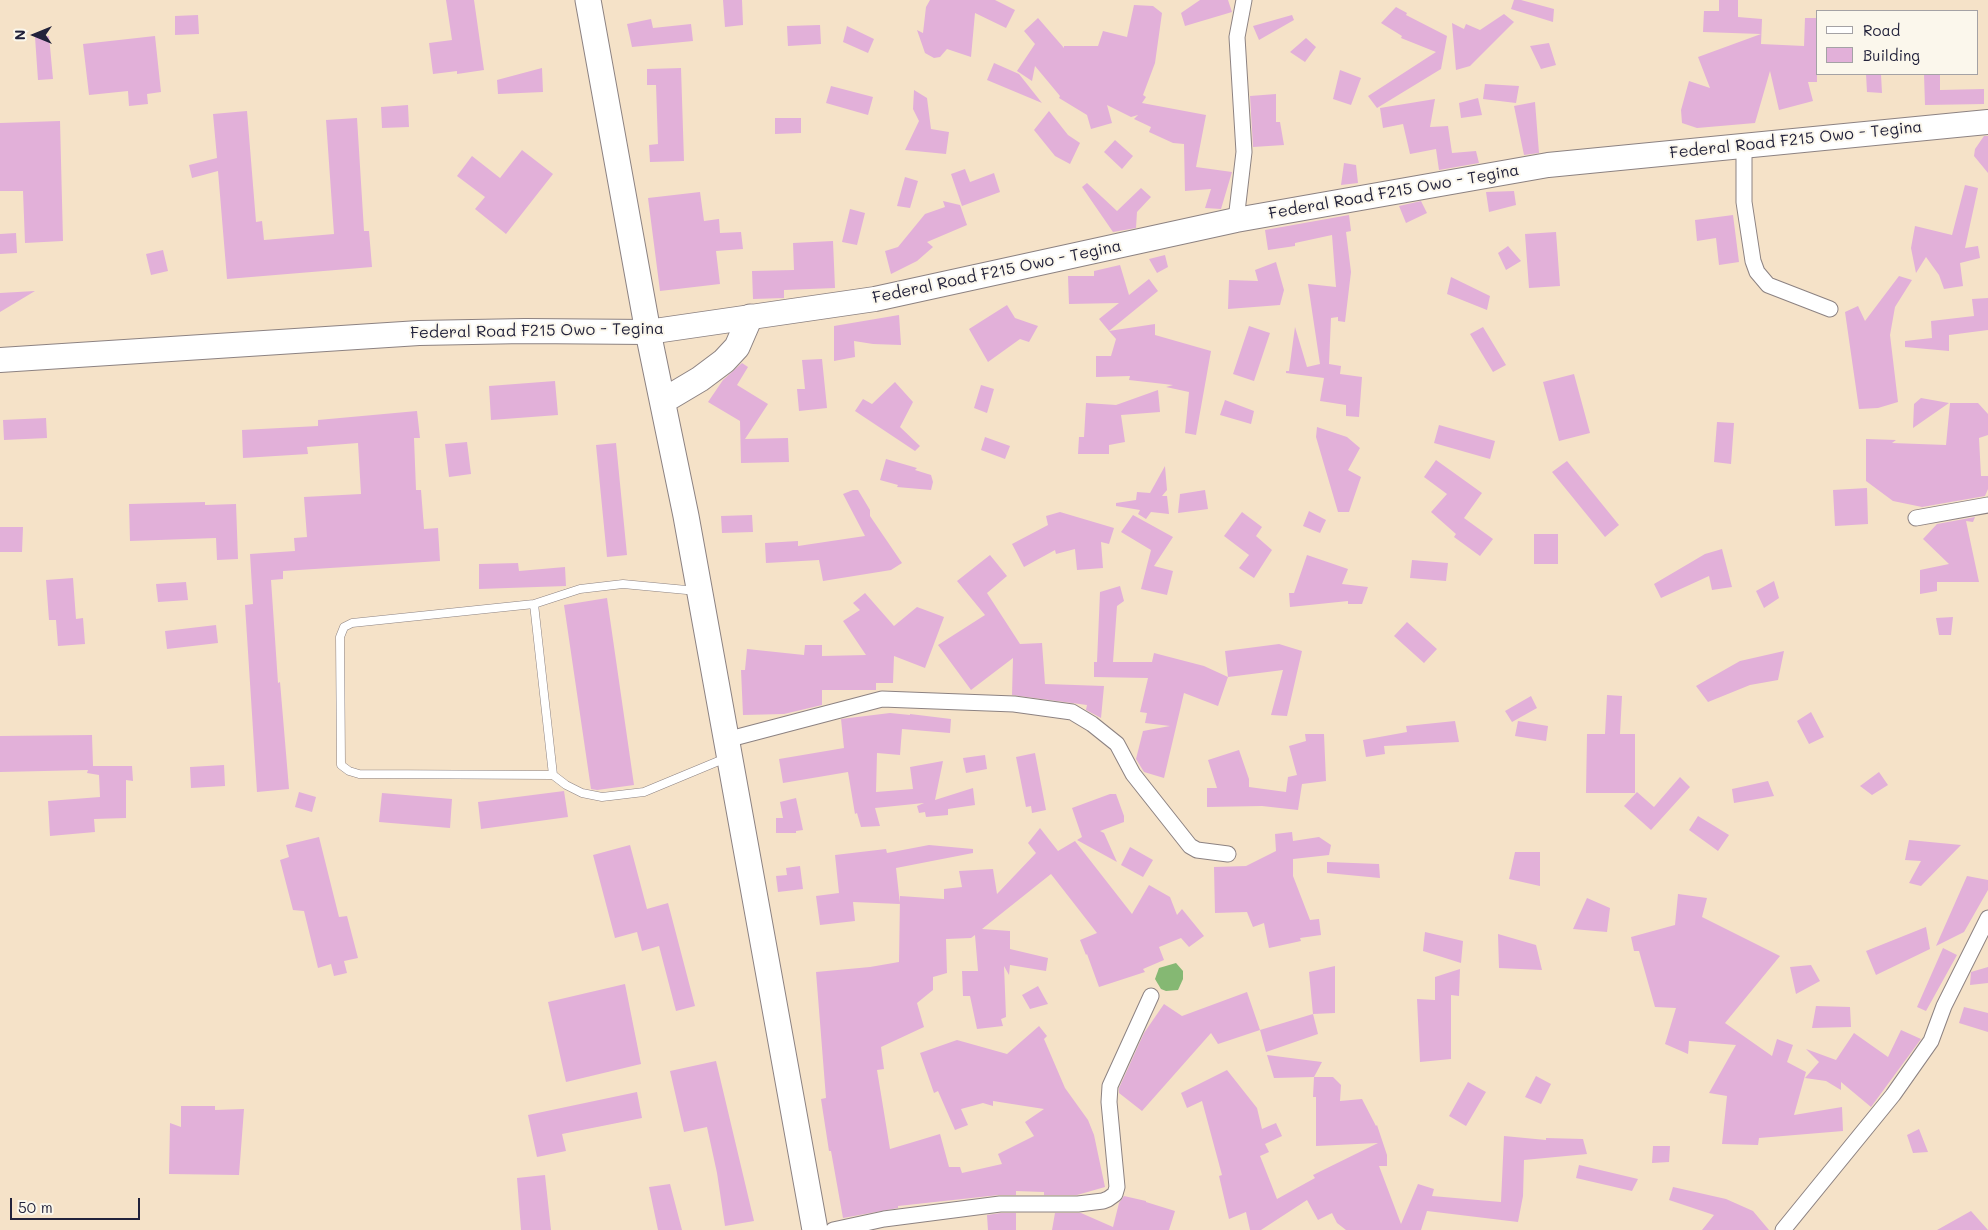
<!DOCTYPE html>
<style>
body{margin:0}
#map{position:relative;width:1988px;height:1230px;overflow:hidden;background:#f5e2c8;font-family:Mali,sans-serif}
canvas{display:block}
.legend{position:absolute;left:1816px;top:10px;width:162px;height:65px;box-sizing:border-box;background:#fbf7ec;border:1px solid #a4a2a5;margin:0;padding:6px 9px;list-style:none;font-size:15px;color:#22223b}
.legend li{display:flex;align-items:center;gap:10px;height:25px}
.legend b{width:25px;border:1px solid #a4a2a5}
.north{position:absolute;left:10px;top:10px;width:50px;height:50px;-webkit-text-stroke:4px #fbf7ec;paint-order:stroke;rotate:270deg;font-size:14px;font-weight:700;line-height:20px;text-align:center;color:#22223b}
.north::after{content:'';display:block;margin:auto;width:18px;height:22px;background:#22223b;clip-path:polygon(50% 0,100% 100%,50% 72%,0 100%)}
.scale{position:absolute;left:10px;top:1198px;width:130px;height:22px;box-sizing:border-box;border:2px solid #22223b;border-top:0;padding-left:6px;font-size:15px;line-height:18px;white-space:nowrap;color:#22223b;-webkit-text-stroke:4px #fbf7ec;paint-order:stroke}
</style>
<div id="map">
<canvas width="1988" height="1230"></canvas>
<ul class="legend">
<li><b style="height:6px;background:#fff"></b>Road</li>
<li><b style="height:14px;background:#e2b0d9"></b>Building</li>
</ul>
<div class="north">N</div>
<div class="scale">50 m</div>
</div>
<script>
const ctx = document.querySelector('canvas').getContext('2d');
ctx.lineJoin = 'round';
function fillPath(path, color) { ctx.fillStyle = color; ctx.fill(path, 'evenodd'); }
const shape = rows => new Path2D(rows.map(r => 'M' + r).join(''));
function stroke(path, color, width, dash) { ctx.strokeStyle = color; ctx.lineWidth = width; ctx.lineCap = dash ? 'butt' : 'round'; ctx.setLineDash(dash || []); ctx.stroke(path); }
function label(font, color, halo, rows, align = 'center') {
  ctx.font = font + ' Mali,sans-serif'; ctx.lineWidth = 4; ctx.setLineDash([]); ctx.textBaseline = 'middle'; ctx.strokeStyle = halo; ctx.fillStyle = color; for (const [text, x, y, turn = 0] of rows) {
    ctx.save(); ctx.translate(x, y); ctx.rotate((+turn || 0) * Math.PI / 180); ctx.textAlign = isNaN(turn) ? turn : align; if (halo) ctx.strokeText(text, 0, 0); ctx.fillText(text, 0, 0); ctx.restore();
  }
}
fillPath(shape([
 [1176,963,1183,971,1183,979,1178,990,1166,991,1161,989,1155,979,1159,968]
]), '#85b873');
fillPath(shape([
 [446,0,474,0,484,70,457,74,457,71,433,74,429,43,452,40],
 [723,0,742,0,743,25,725,27],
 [930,0,995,0,1015,10,1006,28,975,13,971,57,947,49,940,57,934,58,925,53,917,30,923,33,926,7],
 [1200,0,1228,0,1232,12,1185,26,1181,13],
 [1514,0,1521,0,1554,9,1553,22,1511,9],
 [1719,0,1738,0,1738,17,1762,19,1761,44,1804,46,1805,18,1817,18,1817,82,1808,82,1813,101,1779,110,1770,71,1755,123,1697,128,1682,123,1681,110,1689,81,1710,88,1698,57,1761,34,1703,32,1704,11,1719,11],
 [1134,5,1153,6,1162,13,1155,63,1143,95,1146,97,1142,103,1206,115,1196,167,1232,172,1221,209,1205,208,1211,189,1185,191,1184,144,1173,143,1149,132,1151,127,1134,119,1138,115,1131,117,1107,105,1112,123,1091,129,1087,115,1059,98,1060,96,1035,66,1032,81,1017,71,1035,44,1024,31,1038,18,1064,48,1064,46,1098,46,1103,31,1127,37],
 [1396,7,1407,13,1406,15,1447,36,1441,69,1377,108,1368,96,1436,52,1401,38,1402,36,1381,23],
 [1504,14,1514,22,1470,66,1456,70,1452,23,1464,29,1466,24,1480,30],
 [198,15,199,34,175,35,175,16],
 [1292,15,1294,20,1259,40,1253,26],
 [651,19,653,28,691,24,693,41,632,47,627,24],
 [820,25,821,44,788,46,787,26],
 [847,26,874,39,868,53,843,42],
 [49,36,53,79,38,80,35,37],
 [155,36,161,92,147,94,148,104,129,106,128,91,89,95,83,44],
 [1306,38,1316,47,1305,62,1290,52],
 [1549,43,1556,65,1541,69,1530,46],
 [994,63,1019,74,1042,103,987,80],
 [542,68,543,92,498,94,497,80],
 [681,68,684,161,650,162,649,145,658,144,656,85,647,85,647,69],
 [1340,70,1361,78,1351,105,1333,99],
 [1866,74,1881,74,1882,93,1867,92],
 [1924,74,1940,74,1940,90,1984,89,1984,104,1925,105],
 [1485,84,1519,86,1516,103,1483,99],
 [831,86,873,97,868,115,826,103],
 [914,90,927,98,931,129,949,132,946,154,905,150,919,121,913,109],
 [1276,94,1276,122,1280,122,1284,145,1253,147,1250,96],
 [1478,98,1482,115,1461,118,1459,103],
 [1435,99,1430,127,1448,126,1452,153,1476,151,1479,163,1439,170,1436,149,1410,154,1403,124,1383,128,1380,108],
 [1535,102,1539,153,1524,155,1514,106],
 [408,105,409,127,382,128,381,107],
 [247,111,256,222,262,221,264,240,334,234,326,120,357,118,364,231,369,231,372,267,227,279,218,171,192,178,189,165,217,158,213,114],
 [1049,111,1068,135,1080,143,1070,164,1055,156,1034,130],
 [775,118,801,118,801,133,775,134],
 [60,121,63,241,25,243,23,191,0,191,0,123],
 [1984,136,1988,136,1988,173,1974,156,1975,149],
 [1115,140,1133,156,1122,169,1104,152],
 [522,150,553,174,506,234,475,209,485,197,457,176,472,156,500,178],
 [1344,163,1356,165,1358,183,1341,185],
 [965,169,970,182,994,173,1000,192,962,206,951,174],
 [905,177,918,181,910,208,897,206],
 [1087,183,1117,211,1141,188,1151,197,1137,212,1136,228,1113,232,1082,187],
 [1965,185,1978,188,1965,248,1978,246,1980,258,1960,263,1963,286,1944,289,1939,275,1926,257,1916,273,1911,248,1915,226,1952,235],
 [1514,191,1516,205,1489,212,1486,192],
 [700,192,704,221,719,219,720,233,741,232,743,249,716,251,720,284,660,291,648,198],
 [943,201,960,205,967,225,927,242,933,247,917,261,891,274,885,251,898,247,925,214,945,207],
 [1421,201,1427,213,1406,223,1399,206],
 [850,209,865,213,857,245,842,242],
 [1349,215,1351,231,1346,232,1351,272,1345,322,1338,321,1338,317,1331,318,1329,364,1341,366,1340,374,1362,377,1359,417,1346,416,1346,405,1320,401,1324,378,1286,373,1286,371,1289,371,1295,327,1307,367,1320,364,1308,284,1336,287,1332,235,1295,243,1295,246,1268,250,1265,230],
 [1733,215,1739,262,1719,265,1716,238,1697,241,1695,220],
 [1556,232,1560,286,1529,288,1525,234],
 [16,233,17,253,0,254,0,234],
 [833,241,835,288,784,290,784,298,753,299,752,271,794,270,793,243],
 [1508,246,1521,261,1506,270,1498,253],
 [163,250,168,271,151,275,146,254],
 [1165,255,1168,267,1157,273,1149,259],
 [1276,262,1284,290,1280,305,1228,309,1229,280,1258,281,1255,270],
 [1120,265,1129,295,1149,279,1158,291,1109,331,1099,319,1119,303,1069,304,1068,276,1094,276,1094,271],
 [1899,276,1912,280,1895,307,1890,335,1898,402,1878,408,1859,409,1845,312,1858,306,1865,321],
 [1451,277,1490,296,1487,310,1447,294],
 [35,291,0,312,0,293],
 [1988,298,1988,330,1949,335,1949,351,1905,347,1905,341,1932,338,1931,321,1974,316,1972,299],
 [1007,305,1015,318,1038,326,1029,342,1020,339,988,362,969,329],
 [899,315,901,345,873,344,854,341,855,357,834,361,834,326],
 [1155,324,1155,335,1211,351,1196,435,1185,433,1189,392,1166,387,1173,385,1129,380,1130,376,1096,377,1096,356,1111,356,1116,339,1109,331],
 [1249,326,1270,333,1254,381,1233,374],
 [1483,327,1506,365,1493,372,1470,334],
 [822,359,827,408,799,411,797,389,805,389,802,360],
 [742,363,748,367,737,385,768,404,745,439,788,438,789,462,741,463,740,421,708,402,723,380],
 [1574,374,1590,433,1559,441,1543,382],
 [555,381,558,415,491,420,489,386],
 [895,382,913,402,900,427,920,446,915,451,855,411,863,399,872,404],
 [981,385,994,389,987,413,974,408],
 [1158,390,1160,412,1121,415,1125,442,1109,445,1109,454,1078,454,1079,437,1084,437,1086,403,1116,405],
 [1921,398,1949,403,1913,428,1914,404],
 [1225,400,1254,411,1251,424,1220,415],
 [1950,403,1978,403,1988,414,1988,435,1979,438,1981,476,1988,476,1988,489,1985,496,1922,507,1893,501,1866,481,1866,439,1896,440,1892,443,1946,445],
 [417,411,420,438,414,438,416,490,421,490,424,529,438,528,440,561,283,571,283,579,271,580,278,683,280,682,289,789,257,792,245,605,253,604,250,554,295,551,294,538,307,537,304,497,361,494,358,443,307,447,308,454,243,458,242,430,318,426,318,420],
 [46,418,47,438,4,440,3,420],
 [1717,422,1734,423,1731,464,1714,462],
 [1439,425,1495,441,1490,459,1434,443],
 [1317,427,1347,437,1360,448,1348,470,1361,477,1349,512,1338,512,1316,437],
 [985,437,1010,446,1005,459,981,450],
 [467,442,471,474,449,477,445,444],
 [616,443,627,555,607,557,596,445],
 [886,459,917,468,915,470,931,475,933,482,931,490,897,487,898,485,880,480],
 [1436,460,1482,493,1464,518,1493,539,1480,556,1454,537,1456,534,1431,512,1447,494,1424,477],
 [1567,461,1619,525,1605,537,1552,472],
 [1165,466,1167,490,1162,496,1167,496,1169,514,1151,512,1146,519,1138,514,1140,510,1116,506,1116,503,1136,500,1137,492,1150,493],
 [1867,488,1868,524,1835,526,1833,490],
 [853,490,858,490,870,510,870,516,902,563,891,570,823,581,819,560,766,563,765,543,798,541,798,546,865,536,843,494],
 [1205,490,1208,509,1178,513,1180,494],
 [205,502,205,505,236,504,238,559,217,560,216,538,130,541,129,504],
 [1309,511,1326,520,1320,533,1303,526],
 [1060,512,1114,528,1109,544,1101,542,1103,568,1077,570,1075,549,1056,554,1055,550,1024,567,1012,544,1048,525,1046,516],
 [1242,512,1262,527,1256,536,1272,550,1254,578,1239,568,1249,555,1224,536],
 [752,515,753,532,722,533,721,516],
 [1133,515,1173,537,1154,566,1173,571,1167,595,1141,589,1151,550,1121,532],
 [1975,517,1973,522,1966,521,1979,582,1937,582,1937,591,1920,594,1920,570,1949,564,1923,539,1937,524],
 [0,527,23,527,22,552,0,552],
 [1534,534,1558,534,1558,564,1534,564],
 [1722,549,1732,587,1712,590,1709,576,1661,598,1654,584,1705,554],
 [990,555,1007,576,987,593,1020,644,1042,643,1045,684,1104,686,1101,718,1086,710,1087,705,1012,695,1013,658,971,690,938,645,985,615,957,581],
 [1307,555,1348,569,1342,584,1368,587,1362,604,1348,604,1348,601,1290,607,1289,593,1294,593],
 [1412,560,1448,563,1446,581,1410,578],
 [518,563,519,571,565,567,566,586,479,589,479,564],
 [73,578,76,619,83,618,85,644,58,646,56,620,49,620,46,580],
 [1774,581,1779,598,1764,608,1756,591],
 [186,582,188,600,158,602,156,584],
 [1120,586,1124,601,1117,606,1113,662,1152,662,1154,653,1204,666,1228,677,1218,706,1184,693,1164,778,1144,772,1136,759,1143,731,1170,726,1145,723,1147,713,1140,712,1148,678,1094,677,1094,662,1097,662,1100,592],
 [865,593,894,626,917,607,944,617,925,668,894,656,893,683,876,683,876,690,822,690,822,705,784,714,743,715,741,670,745,670,747,649,804,655,805,645,822,645,822,656,866,655,843,621,860,610,853,603],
 [607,598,634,785,597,790,591,789,564,605],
 [1953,617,1951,635,1939,635,1936,618],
 [1407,622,1437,649,1424,663,1394,636],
 [216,625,218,643,167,649,165,631],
 [1279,644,1302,651,1287,716,1271,715,1283,670,1228,677,1225,651],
 [1784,651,1778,680,1750,685,1708,702,1696,686,1740,661],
 [1607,695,1622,696,1620,734,1635,734,1635,793,1586,793,1587,734,1605,734],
 [1531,696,1537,708,1512,722,1505,711],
 [1811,712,1824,737,1809,744,1797,721],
 [890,713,910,715,910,714,951,719,950,733,902,729,900,755,877,753,876,792,913,789,910,767,943,761,935,800,973,788,975,805,948,809,948,815,926,817,925,812,919,813,917,806,924,803,875,808,880,826,861,827,857,813,855,814,848,772,783,783,779,759,844,748,841,719],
 [1455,721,1459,742,1384,746,1385,754,1366,757,1363,740,1407,732,1406,726],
 [1518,721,1548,726,1546,741,1515,736],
 [1305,734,1324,734,1326,781,1302,784,1298,810,1262,806,1207,807,1207,788,1217,788,1208,760,1239,750,1249,779,1249,787,1286,792,1288,777,1297,775,1289,746,1306,741],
 [92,735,93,766,132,766,133,781,126,780,126,818,94,819,95,832,50,836,48,801,100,797,99,775,87,773,88,770,0,772,0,736],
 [1035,753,1046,810,1032,813,1031,806,1026,807,1016,757],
 [985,755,987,769,966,773,963,758],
 [224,765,225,786,191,788,190,767],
 [1879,772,1888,785,1872,795,1860,786],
 [1680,777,1690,787,1651,830,1624,806,1637,792,1654,807],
 [1768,781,1774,796,1734,803,1732,789],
 [564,791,568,817,481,829,478,802],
 [299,792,316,797,312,812,295,807],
 [382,793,452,799,450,828,379,822],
 [1110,794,1116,794,1124,816,1124,822,1100,831,1104,833,1117,862,1077,840,1082,837,1072,808],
 [796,798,803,830,796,831,796,833,776,833,776,818,783,818,780,802],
 [1698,816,1729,835,1718,851,1689,830],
 [1040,828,1058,851,1075,841,1132,914,1149,885,1170,897,1177,915,1182,909,1204,936,1189,947,1181,938,1159,947,1164,960,1143,969,1145,972,1099,987,1087,954,1086,955,1080,940,1097,933,1051,874,982,929,1010,931,1010,949,1048,958,1046,971,1010,965,1009,975,1004,966,1006,1017,1001,1019,1003,1026,977,1029,970,996,963,996,962,971,978,971,975,935,971,938,946,939,947,973,933,977,933,990,917,1003,924,1027,881,1047,884,1069,877,1070,890,1149,940,1134,949,1167,960,1167,962,1173,1002,1164,998,1154,1034,1136,1025,1122,1044,1109,993,1101,993,1106,983,1103,961,1109,968,1125,955,1130,938,1091,934,1093,920,1053,957,1040,1007,1054,1039,1026,1047,1036,1044,1039,1065,1088,1088,1120,1094,1135,1105,1187,1077,1195,1044,1195,1044,1192,1016,1191,1016,1195,999,1195,898,1206,898,1208,843,1218,831,1151,829,1151,821,1099,826,1098,816,972,870,967,899,962,900,896,944,899,944,889,962,887,959,871,993,869,997,894,1036,853,1028,843],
 [1292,832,1293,841,1319,837,1331,845,1329,855,1293,859,1293,876,1310,920,1319,919,1321,935,1300,938,1301,941,1269,948,1264,923,1253,927,1247,912,1215,913,1214,867,1246,866,1276,851,1275,834],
 [319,837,339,917,347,916,358,958,344,961,347,973,334,976,331,964,318,968,304,911,293,910,280,860,289,857,286,845],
 [1909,840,1961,845,1921,886,1909,883,1921,861,1905,860],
 [630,845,647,909,668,903,695,1006,676,1011,659,946,642,951,637,932,615,938,593,855],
 [929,845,973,849,973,853,896,868,900,904,853,902,855,921,820,925,816,896,839,893,835,855,886,849,887,853],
 [1130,847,1153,860,1143,877,1121,865],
 [1515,852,1540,852,1540,886,1509,879],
 [1327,862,1379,864,1380,878,1327,873],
 [800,866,803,889,778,892,776,876,787,875,786,868],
 [1967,876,1988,880,1988,890,1964,932,1936,946],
 [1678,894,1707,898,1702,917,1780,956,1725,1023,1772,1056,1777,1039,1793,1045,1787,1062,1806,1072,1794,1115,1842,1107,1843,1131,1759,1138,1758,1145,1722,1144,1727,1096,1709,1093,1736,1045,1689,1041,1688,1054,1665,1044,1676,1008,1655,1007,1639,951,1634,951,1631,937,1675,925],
 [1587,898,1610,908,1607,932,1573,929],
 [1926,927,1930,949,1876,975,1866,951],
 [1425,932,1463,941,1461,963,1423,951],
 [1498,934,1536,945,1542,970,1499,968],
 [1943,948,1957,955,1926,1011,1917,1007],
 [1811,965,1820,981,1796,994,1790,967],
 [1335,966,1335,1013,1313,1014,1309,972],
 [1988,967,1988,983,1970,985,1971,972],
 [1460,969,1459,996,1451,995,1451,1059,1420,1062,1417,999,1435,1000,1435,977],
 [625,984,641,1064,566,1082,548,1002],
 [1038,986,1048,1004,1030,1009,1022,995],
 [1247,992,1260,1030,1218,1044,1211,1033,1142,1111,1119,1093,1119,1088,1144,1033,1164,1004,1182,1016],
 [1816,1006,1850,1007,1851,1027,1812,1028],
 [1964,1007,1988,1013,1988,1032,1959,1023],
 [1313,1014,1318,1034,1266,1052,1260,1030],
 [1901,1030,1921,1039,1871,1107,1841,1082,1841,1090,1826,1081,1805,1078,1819,1062,1806,1049,1836,1060,1854,1033,1888,1057],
 [1267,1055,1322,1062,1314,1077,1333,1077,1341,1085,1340,1101,1362,1099,1376,1126,1377,1125,1387,1155,1387,1166,1379,1166,1401,1224,1418,1184,1434,1189,1432,1196,1501,1202,1504,1136,1546,1140,1546,1138,1583,1139,1587,1154,1524,1160,1523,1196,1518,1222,1427,1211,1421,1230,1346,1230,1337,1223,1332,1213,1318,1220,1307,1200,1261,1230,1250,1230,1246,1212,1229,1219,1219,1176,1222,1175,1202,1101,1187,1108,1181,1093,1227,1070,1257,1108,1262,1129,1276,1123,1282,1136,1265,1144,1269,1152,1260,1156,1277,1199,1315,1178,1313,1175,1378,1143,1316,1146,1316,1097,1313,1097,1314,1077,1274,1078],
 [716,1061,754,1221,725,1226,717,1173,707,1127,684,1132,670,1071],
 [1536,1076,1551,1084,1541,1104,1525,1097],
 [1468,1082,1486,1092,1466,1126,1449,1116],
 [637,1092,642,1118,562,1134,566,1151,537,1157,528,1115],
 [181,1106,215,1106,215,1110,244,1109,239,1175,169,1174,170,1123,181,1127],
 [1919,1129,1928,1152,1913,1153,1907,1135],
 [1653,1146,1670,1146,1669,1162,1652,1163],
 [1579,1165,1638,1179,1632,1191,1576,1178],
 [545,1175,551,1230,521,1230,517,1178],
 [670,1184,682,1230,658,1230,649,1187],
 [1673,1187,1726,1199,1753,1211,1769,1230,1702,1230,1714,1215,1669,1200],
 [1124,1196,1146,1201,1146,1202,1175,1211,1169,1230,1052,1230,1055,1213,1081,1213,1113,1227,1119,1203],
 [1971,1211,1988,1230,1937,1230],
 [1001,1213,1016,1213,1016,1230,988,1230,987,1215]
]), '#e2b0d9');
const service = shape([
 [697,591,623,584,580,589,534,604,352,623,344,627,340,637,341,765,349,771,359,774,553,775,566,785,582,793,602,797,644,792,726,758],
 [534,604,553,775]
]);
const minor = shape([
 [1744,146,1744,202,1753,261,1757,272,1768,285,1830,309],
 [1236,220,1244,152,1237,37,1244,0],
 [1916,518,1988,505],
 [726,740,882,699,1014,704,1072,712,1092,724,1117,744,1133,774,1190,846,1197,850,1228,854],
 [833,1230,884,1219,1000,1204,1078,1204,1103,1201,1108,1199,1115,1194,1117,1187,1109,1102,1110,1086,1151,996],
 [1783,1230,1893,1095,1931,1041,1944,1006,1988,918]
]);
const primary = shape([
 [0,360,419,333,525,331,648,332,875,299,1236,220,1548,165,1988,122]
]);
const trunk = shape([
 [588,0,648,332,686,516,815,1230],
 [663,401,700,379,724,361,737,347,750,317]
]);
stroke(service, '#8c8282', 9);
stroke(minor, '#8c8282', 17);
stroke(primary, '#8c8282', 26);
stroke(trunk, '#8c8282', 27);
stroke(service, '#fff', 8);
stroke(minor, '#fff', 15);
stroke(primary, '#fff', 24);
stroke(trunk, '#fff', 25);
label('16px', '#22223b', '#fbf7ec', [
 ["Federal Road F215 Owo - Tegina",1796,140,-6],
 ["Federal Road F215 Owo - Tegina",1394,192,-10],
 ["Federal Road F215 Owo - Tegina",997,272,-12],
 ["Federal Road F215 Owo - Tegina",537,331,-1]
]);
</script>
